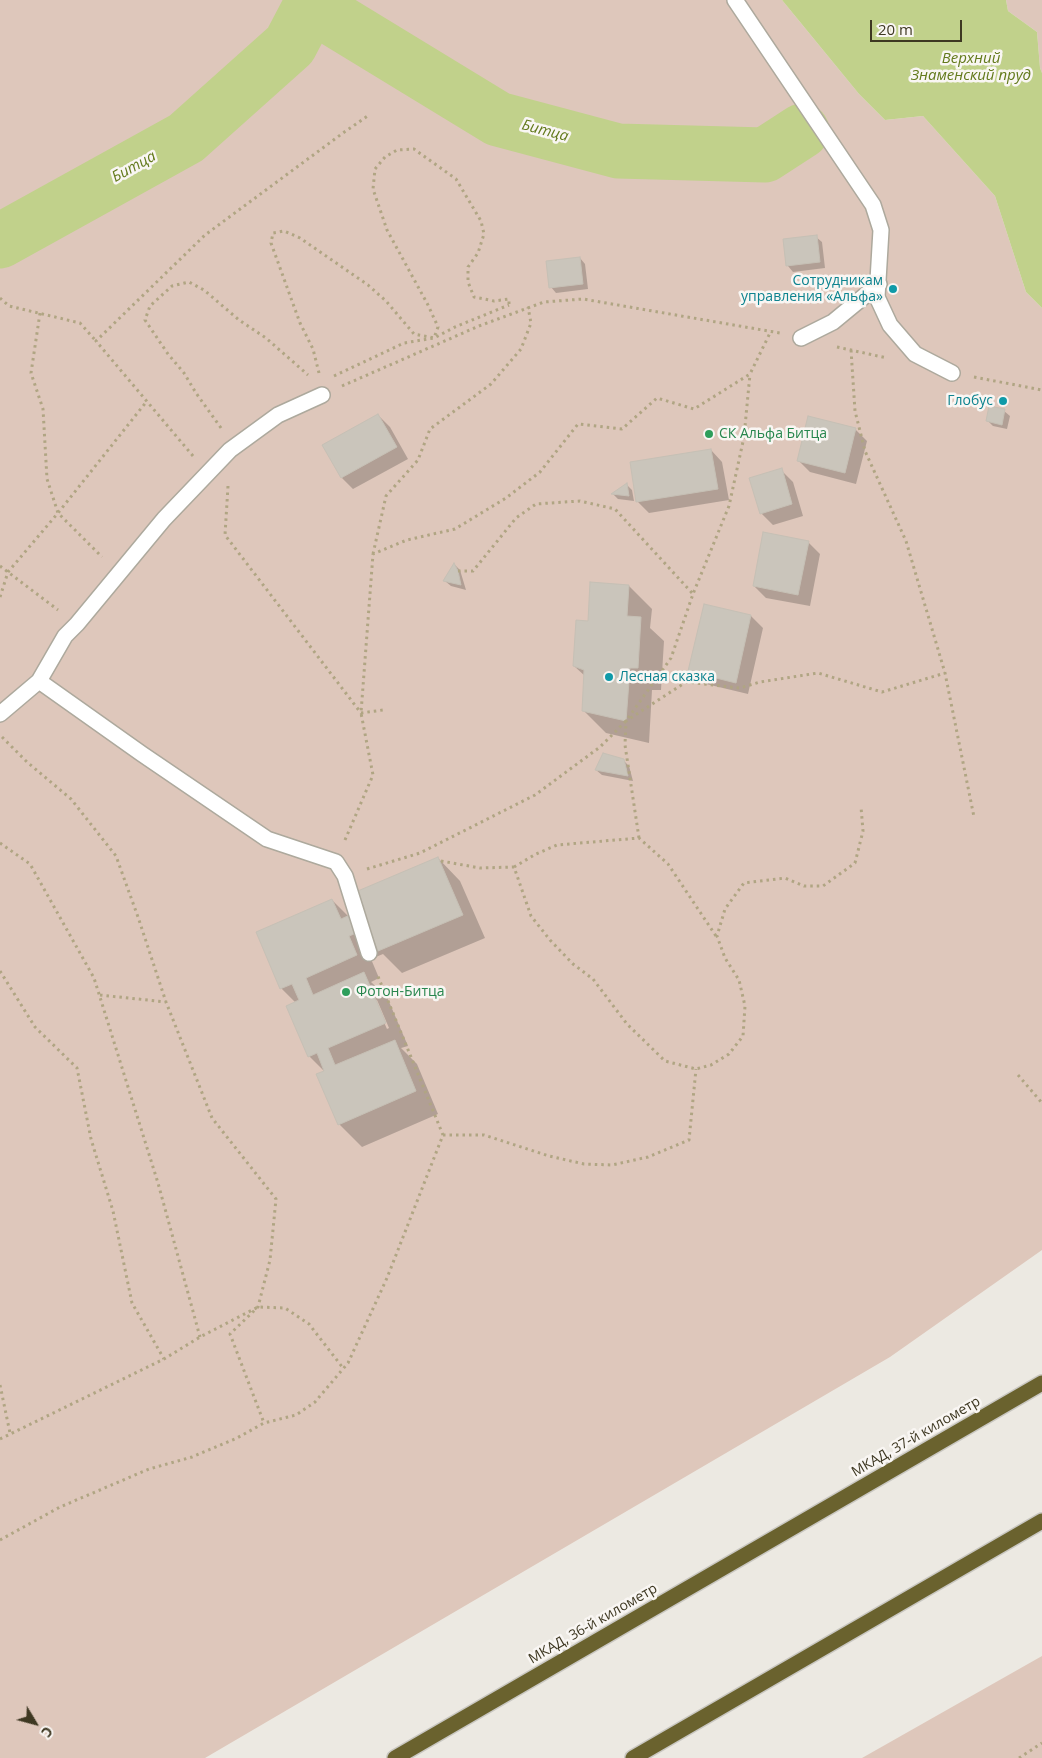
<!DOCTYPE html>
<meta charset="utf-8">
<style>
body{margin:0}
#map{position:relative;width:1042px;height:1758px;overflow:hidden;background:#ece9e2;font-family:"Open Sans",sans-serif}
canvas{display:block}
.north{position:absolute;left:10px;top:1698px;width:50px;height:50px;-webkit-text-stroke:4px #f9f6f3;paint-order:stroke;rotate:127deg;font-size:14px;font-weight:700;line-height:20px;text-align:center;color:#3e3822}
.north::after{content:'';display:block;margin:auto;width:18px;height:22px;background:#3e3822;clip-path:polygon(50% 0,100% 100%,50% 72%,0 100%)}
.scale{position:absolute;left:870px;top:20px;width:92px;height:22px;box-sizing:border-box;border:2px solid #3e3822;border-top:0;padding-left:6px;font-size:15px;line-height:18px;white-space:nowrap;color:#3e3822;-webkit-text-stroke:4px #f9f6f3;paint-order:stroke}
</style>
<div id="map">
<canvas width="1042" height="1758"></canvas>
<div class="north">С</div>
<div class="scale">20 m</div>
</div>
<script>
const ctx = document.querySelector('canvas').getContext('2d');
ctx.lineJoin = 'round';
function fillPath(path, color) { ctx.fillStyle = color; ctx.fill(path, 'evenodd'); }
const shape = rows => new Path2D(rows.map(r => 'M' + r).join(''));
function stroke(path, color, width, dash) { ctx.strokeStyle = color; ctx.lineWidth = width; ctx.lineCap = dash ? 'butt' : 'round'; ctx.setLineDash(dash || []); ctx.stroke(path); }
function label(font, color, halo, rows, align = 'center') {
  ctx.font = font + ' "Open Sans",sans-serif'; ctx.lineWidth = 5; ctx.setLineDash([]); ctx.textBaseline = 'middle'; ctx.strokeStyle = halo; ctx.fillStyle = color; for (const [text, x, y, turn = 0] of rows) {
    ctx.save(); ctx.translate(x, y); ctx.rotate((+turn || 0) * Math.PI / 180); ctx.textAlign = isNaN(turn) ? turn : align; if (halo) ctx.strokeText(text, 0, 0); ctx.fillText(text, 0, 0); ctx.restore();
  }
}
fillPath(shape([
 [0,0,782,0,859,94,885,120,923,116,995,196,1026,292,1042,308,1042,1250,890,1357,205,1758,0,1758],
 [1006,0,1042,0,1042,73,1040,68,1037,32,1008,11],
 [1042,1656,1042,1758,862,1758]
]), '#dec7bb');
fillPath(shape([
 [782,0,1006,0,1008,11,1037,32,1040,68,1042,73,1042,308,1026,292,995,196,923,116,885,120,859,94]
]), '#c1d18b');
fillPath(shape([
 [816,237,822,242,825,268,793,272,788,266,785,240],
 [580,258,585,264,588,289,556,293,551,287],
 [1004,411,1010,416,1007,429,993,426,987,420],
 [378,415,390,427,408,459,353,489,342,478],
 [855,429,867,441,856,484,810,472,798,460],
 [711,450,722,462,729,500,649,513,638,502],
 [781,470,793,482,803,516,773,525,761,513],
 [627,485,632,490,634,501,618,499,613,494],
 [808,542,820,554,810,606,766,598,754,586],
 [455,565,460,570,466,590,451,586,445,581],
 [629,586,652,609,650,628,664,641,661,690,652,690,649,743,606,733,583,710,585,676,574,666,589,622],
 [705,606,751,616,763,628,748,694,702,683,690,671],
 [623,760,629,766,633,781,602,775,596,770],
 [438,858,460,881,485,938,402,973,383,954,371,959,379,978,371,982,387,997,408,1046,401,1048,417,1064,438,1114,362,1147,339,1124,325,1072,309,1056,296,1003,281,988,332,900,349,917],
 [374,1000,377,1000,389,1028,387,1029]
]), '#0003');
stroke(shape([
 [311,5,314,0]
]), '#c1d18b', 9);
stroke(shape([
 [0,241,186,138,290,45,311,5,498,119,618,151,765,155,802,131]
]), '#c1d18b', 55);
const building = shape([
 [817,235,820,262,786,266,783,239,817,235],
 [580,257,583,284,549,288,546,261,580,257],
 [989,406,1005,409,1002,425,986,421,989,406],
 [378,414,397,447,341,478,322,445,378,414],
 [808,416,856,428,845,473,797,461,808,416],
 [711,449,718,489,636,502,630,462,711,449],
 [782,468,792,504,760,514,749,478,782,468],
 [627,483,629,496,611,494,627,483],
 [763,532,809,541,798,595,753,586,763,532],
 [454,563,458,571,461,585,443,581,454,563],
 [590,582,629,585,627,616,641,617,638,668,630,668,626,721,582,711,584,670,573,666,576,620,588,621,590,582],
 [704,604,751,615,736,683,688,671,704,604],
 [603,753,624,759,628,776,595,770,603,753],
 [438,857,463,915,378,951,369,928,349,936,357,955,306,978,313,995,364,972,386,1023,328,1048,335,1065,395,1040,416,1091,338,1125,316,1074,324,1071,317,1053,308,1057,286,1006,299,1000,292,984,280,989,256,932,332,899,341,919,361,910,353,893,438,857]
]);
fillPath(building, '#cac5bb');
stroke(building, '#c6c0b5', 1);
const minor = shape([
 [735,0,873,205,881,230,877,297,890,325,915,354,952,373],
 [801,338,833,322,879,284],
 [39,681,142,754,267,839,336,862,345,876,369,953],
 [0,714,39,681,65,636,77,624,164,519,230,450,278,415,322,395]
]);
const highway = shape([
 [395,1758,1042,1383],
 [633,1758,1042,1521]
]);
stroke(minor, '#ada99d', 18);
stroke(highway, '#c9c7c1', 18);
stroke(shape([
 [0,298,9,306,80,323,96,341],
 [40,313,31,373,43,409,47,479,58,513,102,557],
 [837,347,887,358],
 [851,350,855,411,865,451,906,541,945,673,974,817],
 [319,373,313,349,300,323,271,243,273,233,284,231,300,238,368,285,386,301,414,334,434,338,438,327,428,305,387,230,373,189,375,169,385,157,397,150,414,149,456,179,481,221,484,234,478,253,468,267,468,282,474,297,494,301,509,299,509,305],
 [334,376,404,343,434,338,455,327,509,305],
 [974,377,1042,390],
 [342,386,479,326,544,302,583,299,780,333],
 [221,428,196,393,184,373,168,354,145,320,150,306,172,286,189,282,204,290,239,320,266,338,308,375],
 [193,456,96,341,205,235,343,133,369,115],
 [228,486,225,535,361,713,383,710],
 [373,554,386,496,418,460,430,429,491,384,521,349,531,323,528,307],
 [0,566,58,610],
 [458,571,473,571,516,518,536,504,580,501,615,509,693,594],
 [0,597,8,572,58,513,147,401],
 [2,737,27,762,71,799,116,856,138,917,166,1002,212,1118,276,1199,270,1260,258,1307,230,1334,264,1423],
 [639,838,625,745,626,721,686,682,740,688,760,682,818,673,882,692,945,673],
 [345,840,373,775,361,713,373,554,407,540,455,529,506,498,540,472,578,424,622,429,657,398,694,409,750,374,771,331],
 [0,843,30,864,94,978,158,1183,200,1337],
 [441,861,480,868,514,867,531,916,550,940,573,964,593,979,627,1024,665,1061,696,1069,711,1065,729,1054,743,1036,745,1006,739,980,725,958,717,936,725,909,744,883,785,878,804,886,823,886,855,863,863,831,861,807],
 [514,867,536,854,557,845,639,838,668,864,716,936],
 [367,869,420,853,535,795,600,747,626,721,671,658,693,594,729,506,744,437,750,374],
 [0,971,35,1027,77,1068,91,1139,113,1211,132,1303,164,1359],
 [100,995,166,1002],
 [1018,1075,1042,1103],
 [443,1135,484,1135,549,1156,584,1164,612,1165,648,1157,689,1140,696,1069],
 [0,1385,10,1433],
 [0,1439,164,1359,200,1337,258,1307,285,1308,309,1324,343,1368],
 [0,1540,60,1507,149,1469,192,1457,237,1438,264,1423,296,1415,315,1402,348,1363,387,1278,443,1135,377,974],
 [1019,1758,1042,1743]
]), '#b0a583', 3, [2.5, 4]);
stroke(minor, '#fff', 15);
stroke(highway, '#6a622e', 15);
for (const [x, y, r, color] of [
 [893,289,5,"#0f9aa8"],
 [1003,401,5,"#0f9aa8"],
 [709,434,5,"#2e9e5b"],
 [609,677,5,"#0f9aa8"],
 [346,992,5,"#2e9e5b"]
]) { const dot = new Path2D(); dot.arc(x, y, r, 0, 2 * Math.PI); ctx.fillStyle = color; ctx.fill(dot); stroke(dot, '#f9f6f3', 2); }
label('14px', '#0d838f', '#f9f6f3', [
 ["Сотрудникам",883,281],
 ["управления «Альфа»",883,297],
 ["Глобус",993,401],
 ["Лесная сказка",619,677,"left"]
], 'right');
label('14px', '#27864d', '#f9f6f3', [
 ["СК Альфа Битца",719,434],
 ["Фотон-Битца",356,992]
], 'left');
label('14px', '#3e3822', '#f9f6f3', [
 ["МКАД, 37-й километр",916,1437,-30],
 ["МКАД, 36-й километр",593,1624,-30]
]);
label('italic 15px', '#637a1c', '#f9f6f3', [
 ["Верхний",971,59],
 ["Знаменский пруд",971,76],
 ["Битца",545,131,15],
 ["Битца",134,167,-29]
]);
</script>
